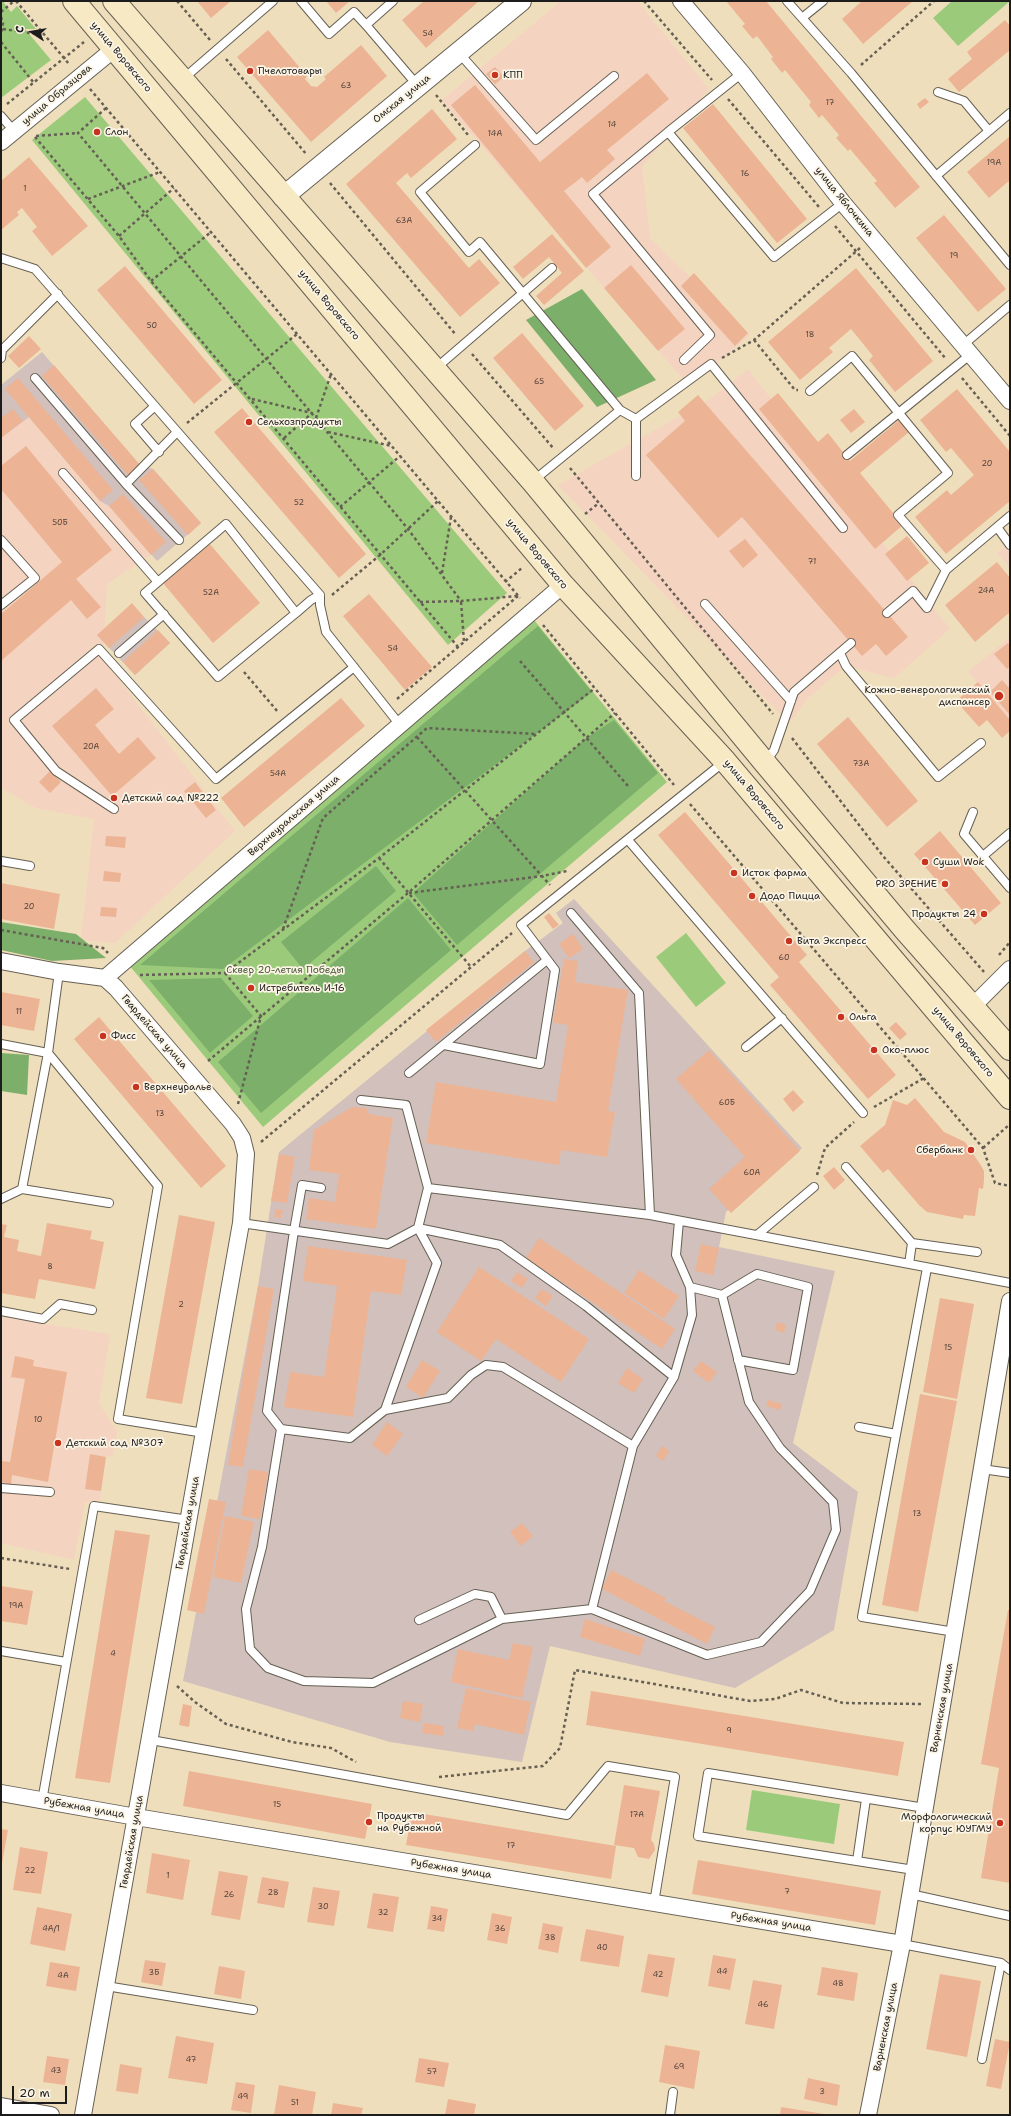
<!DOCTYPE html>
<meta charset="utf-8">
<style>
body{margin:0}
#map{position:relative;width:1011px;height:2116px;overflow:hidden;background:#efdebc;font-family:"Shantell Sans",sans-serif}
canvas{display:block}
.frame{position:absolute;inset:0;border:2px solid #1c1c1c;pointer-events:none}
.north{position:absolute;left:12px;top:12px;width:40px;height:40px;-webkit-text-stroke:3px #fcf5e5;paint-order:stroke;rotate:282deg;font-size:11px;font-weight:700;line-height:16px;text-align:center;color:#1c1c1c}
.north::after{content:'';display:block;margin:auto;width:14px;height:18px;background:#1c1c1c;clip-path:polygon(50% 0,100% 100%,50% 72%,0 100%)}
.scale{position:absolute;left:12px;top:2086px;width:55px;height:18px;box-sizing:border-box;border:2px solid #1c1c1c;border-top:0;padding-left:5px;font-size:12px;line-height:14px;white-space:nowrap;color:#1c1c1c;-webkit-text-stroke:3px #fcf5e5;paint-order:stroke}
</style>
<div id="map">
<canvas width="1011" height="2116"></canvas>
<div class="frame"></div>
<div class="north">С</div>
<div class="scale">20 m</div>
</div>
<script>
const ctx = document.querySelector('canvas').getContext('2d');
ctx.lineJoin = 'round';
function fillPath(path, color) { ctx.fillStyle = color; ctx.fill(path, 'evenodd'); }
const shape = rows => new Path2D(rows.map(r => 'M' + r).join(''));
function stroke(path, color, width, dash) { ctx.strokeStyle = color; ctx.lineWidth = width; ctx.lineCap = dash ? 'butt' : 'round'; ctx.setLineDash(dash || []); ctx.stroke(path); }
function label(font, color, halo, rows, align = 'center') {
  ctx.font = font + ' "Shantell Sans",sans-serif'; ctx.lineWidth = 3.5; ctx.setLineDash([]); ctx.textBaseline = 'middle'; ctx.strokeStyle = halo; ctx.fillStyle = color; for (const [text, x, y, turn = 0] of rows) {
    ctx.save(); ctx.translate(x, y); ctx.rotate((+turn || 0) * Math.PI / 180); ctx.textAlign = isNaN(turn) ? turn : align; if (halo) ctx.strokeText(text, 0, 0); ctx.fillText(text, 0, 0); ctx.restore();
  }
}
fillPath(shape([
 [561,1,637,1,709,89,642,167,650,238,750,335,689,386,442,100],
 [748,369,950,629,894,678,846,666,807,699,789,723,558,485,710,399],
 [28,417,100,501,109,506,151,555,107,584,103,659,235,831,115,943,81,940,94,819,36,808,1,788,1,438],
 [1010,543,1010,568,997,553],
 [1010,637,1010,721,968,672],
 [1,1317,110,1334,99,1403,117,1432,113,1455,106,1457,100,1500,85,1503,74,1560,1,1543]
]), '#f5d3c1');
fillPath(shape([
 [42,352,140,465,153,469,201,523,157,561,109,506,100,501,29,417,1,438,1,385],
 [144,617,170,643,135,675,97,635],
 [574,899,802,1148,726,1212,719,1247,835,1271,793,1443,858,1492,834,1630,735,1688,550,1646,522,1762,390,1742,183,1681,258,1286,279,1152,525,951,563,923,556,913]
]), '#d1c0bc');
fillPath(shape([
 [1,1,6,1,4,3,11,12,17,6,36,29,25,29,51,60,1,98],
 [952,1,1010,1,958,46,933,18],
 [85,97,507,593,448,645,32,140],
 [534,620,667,782,263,1127,129,965],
 [686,933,726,983,696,1007,656,957],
 [752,1790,840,1804,834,1844,746,1830]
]), '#9bcb7a');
fillPath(shape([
 [582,289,656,380,597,407,526,320],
 [538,626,592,692,223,969,140,965],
 [614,720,658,773,457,945,413,893,586,738],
 [376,866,396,891,303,969,281,942],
 [408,898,451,950,261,1113,218,1062],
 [1,922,76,934,106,958,52,961,1,950],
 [221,978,253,1016,210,1053,149,980],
 [1,1053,29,1055,27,1095,1,1091]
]), '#7caf6a');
fillPath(shape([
 [197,1,231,1,211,18],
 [326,1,350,1,336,13],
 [424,1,479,1,426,48,402,20],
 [726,1,766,1,920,187,895,208,874,183,877,181,850,149,848,151,836,138,839,135,822,115,819,118,809,105,811,102,785,70,782,73,771,59,773,57,757,36,753,39,742,26,745,24],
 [862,1,913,1,863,44,842,19],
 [1005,20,1010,26,1010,50,959,92,948,79,972,59,967,52],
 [268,30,307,76,305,79,311,86,317,87,326,79,324,77,361,45,387,76,311,142,237,57],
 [495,67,504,77,495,84,486,74],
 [647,73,669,99,607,150,615,159,587,183,582,177,564,191,611,247,586,268,451,105,475,85,540,162],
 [925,98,929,102,920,109,917,104],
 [713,104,807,219,777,243,683,128],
 [432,109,457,139,411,178,407,173,396,183,469,268,479,259,500,283,460,317,346,184],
 [1010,136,1010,180,989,198,967,172],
 [29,157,88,226,52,256,32,231,37,227,22,208,17,212,19,215,1,230,1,181],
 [944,215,1006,289,978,312,916,238],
 [552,234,584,271,544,305,536,296,562,273,549,257,523,279,513,267],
 [631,265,685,329,658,351,604,288],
 [125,266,222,380,194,404,97,290],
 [856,268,933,361,895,392,869,360,873,356,851,329,829,348,833,352,800,380,768,342],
 [694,273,748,333,735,346,681,286],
 [522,333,584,406,555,431,493,358],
 [29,336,41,349,19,368,8,356],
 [54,365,140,465,128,475,42,376],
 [18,378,113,490,100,501,5,389],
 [957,389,1010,452,1010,501,946,554,915,517,947,490,951,495,974,475,951,448,946,452,920,420],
 [778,393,818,442,828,433,850,461,899,420,909,432,860,473,903,525,875,549,759,409],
 [698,395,908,637,886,656,876,644,862,656,742,517,718,538,646,455,685,421,678,412],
 [242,408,366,554,339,578,214,432],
 [13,409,23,421,1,438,1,418],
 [854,409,865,422,851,433,840,420],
 [26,446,112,550,76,579,101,607,87,619,71,600,1,661,1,614,62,562,1,489,1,466],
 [153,469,201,523,188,535,139,480],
 [123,494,166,542,151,555,109,506],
 [907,536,929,563,907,581,885,554],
 [745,539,758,555,743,568,729,551],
 [209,543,260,603,213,643,163,583],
 [997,562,1010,578,1010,612,975,642,945,605],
 [369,594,432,667,405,690,343,616],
 [132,603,144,617,109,648,97,635],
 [158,630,170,643,135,675,123,662],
 [1008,643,1010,645,1010,666,1007,669,994,654],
 [1002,680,1010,689,1010,715,990,692],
 [978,682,1010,720,1010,731,1002,738,987,720,979,727,956,701],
 [96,688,114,709,95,725,119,754,138,737,156,758,112,796,52,726],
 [341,698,365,726,244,827,221,798],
 [848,717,918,801,887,827,817,744],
 [50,771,61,782,50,793,39,782],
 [195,782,216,810,206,818,184,791],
 [685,812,807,955,799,962,896,1075,868,1099,770,985,779,977,658,835],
 [940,831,1001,903,975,925,914,854],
 [106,836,126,837,125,848,105,846],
 [104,871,121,873,120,882,103,881],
 [1,883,60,894,54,929,1,919],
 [101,907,117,908,116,917,100,916],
 [549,913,559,925,553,929,544,917],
 [573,934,583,949,569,958,559,944],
 [525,951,534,962,436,1042,426,1030],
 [564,959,578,961,575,982,628,990,608,1111,615,1112,607,1157,561,1150,559,1165,426,1143,436,1082,556,1102,568,1025,553,1023],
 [1,992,40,999,34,1031,1,1025],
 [99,1017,226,1166,201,1188,74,1039],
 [896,1022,907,1034,900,1040,889,1028],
 [709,1050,800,1151,731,1213,709,1189,745,1157,676,1079],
 [793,1090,804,1102,793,1112,783,1099],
 [915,1098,944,1132,965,1142,980,1164,984,1171,984,1180,983,1189,979,1188,975,1216,964,1215,963,1219,927,1212,919,1205,888,1169,883,1173,860,1146,885,1125,893,1100,907,1105],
 [352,1107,366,1108,369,1114,393,1118,376,1229,306,1219,309,1198,335,1202,339,1174,309,1170,314,1130],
 [279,1154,295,1157,287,1203,271,1201],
 [834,1167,845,1180,834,1190,823,1176],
 [276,1209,283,1210,281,1218,274,1217],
 [179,1215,215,1222,182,1404,146,1398],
 [47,1223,92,1231,90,1239,104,1242,95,1289,39,1279,35,1299,1,1293,1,1224,7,1225,4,1237,19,1240,17,1251,41,1256],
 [539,1238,675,1329,662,1349,526,1258],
 [701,1244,719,1248,713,1275,695,1271],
 [308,1246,407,1260,401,1295,371,1291,353,1417,284,1407,290,1372,324,1377,337,1286,303,1281],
 [479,1267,589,1339,561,1382,496,1339,481,1361,437,1332],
 [639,1270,679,1296,664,1319,624,1293],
 [517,1272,528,1279,522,1288,511,1281],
 [258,1286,274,1289,243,1467,228,1465],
 [542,1289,553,1296,546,1306,535,1298],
 [940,1298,974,1304,957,1399,923,1392],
 [777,1322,786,1325,784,1333,775,1330],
 [15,1356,34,1360,33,1366,67,1372,48,1482,12,1475,11,1484,1,1482,1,1461,10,1462,25,1379,11,1377],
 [422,1360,440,1371,423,1398,406,1387],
 [701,1361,717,1372,709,1383,693,1371],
 [627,1368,643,1379,634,1393,618,1383],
 [920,1394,957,1401,918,1612,882,1605],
 [768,1400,782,1404,780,1410,766,1406],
 [387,1422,403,1434,387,1456,372,1445],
 [662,1446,669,1451,663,1461,656,1456],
 [90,1454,106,1457,101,1491,85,1489],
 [249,1469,268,1472,260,1519,241,1516],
 [209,1499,226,1502,204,1614,187,1610],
 [225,1516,254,1522,241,1583,213,1577],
 [522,1523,533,1536,521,1546,510,1532],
 [115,1530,150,1535,110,1783,75,1778],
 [611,1570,666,1598,664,1601,715,1627,707,1644,602,1589],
 [1,1586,33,1591,27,1625,1,1621],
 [1008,1610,1010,1610,1010,1883,981,1878,999,1768,981,1764],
 [585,1619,645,1639,640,1656,580,1637],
 [513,1643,533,1647,522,1698,451,1682,458,1649,509,1660],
 [466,1688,531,1702,524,1735,475,1724,473,1731,457,1728],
 [591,1691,904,1742,898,1776,586,1725],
 [403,1701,423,1704,420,1722,400,1718],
 [183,1704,192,1706,189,1727,179,1725],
 [424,1723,444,1726,443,1736,422,1733],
 [189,1771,372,1804,365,1839,183,1806],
 [624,1785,660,1791,651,1840,654,1844,655,1850,649,1859,638,1857,634,1848,614,1845],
 [412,1812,616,1846,611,1879,406,1845],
 [1,1829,8,1830,2,1863,1,1863],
 [20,1847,48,1852,41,1894,13,1890],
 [152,1853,190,1860,183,1900,146,1893],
 [698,1860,881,1891,875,1925,692,1894],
 [219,1871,248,1876,240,1920,211,1915],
 [262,1877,289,1882,284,1908,257,1903],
 [313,1887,340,1891,334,1926,307,1922],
 [373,1893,399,1897,393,1932,367,1928],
 [431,1906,448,1909,444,1932,427,1929],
 [37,1907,72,1914,65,1951,30,1944],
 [492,1913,512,1917,507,1944,487,1940],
 [543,1923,563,1927,558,1953,538,1949],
 [586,1929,624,1936,619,1967,580,1961],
 [648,1954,675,1958,668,1997,641,1992],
 [713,1955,736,1959,730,1990,708,1986],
 [145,1960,166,1963,162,1986,141,1982],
 [50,1962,80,1967,76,1991,46,1986],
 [219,1966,245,1971,241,1999,214,1994],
 [822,1967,858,1973,854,2001,817,1995],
 [940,1974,981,1981,967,2057,926,2049],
 [753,1980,782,1985,774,2029,745,2024],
 [176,2036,214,2043,207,2084,168,2078],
 [995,2039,1010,2042,1001,2089,986,2086],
 [665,2045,700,2051,694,2089,659,2082],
 [47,2056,69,2059,65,2085,43,2082],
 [419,2058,449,2063,444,2087,415,2082],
 [120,2064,142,2068,138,2094,116,2091],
 [808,2078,840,2085,837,2106,804,2099],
 [236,2082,255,2085,251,2113,231,2110],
 [279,2085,316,2092,312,2115,274,2115],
 [448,2099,476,2104,474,2115,445,2115],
 [333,2103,363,2108,361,2115,331,2115],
 [781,2107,824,2114,824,2115,780,2115]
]), '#ecb494');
const service = shape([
 [301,1,329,34,354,12,366,25,393,1],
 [787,1,851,73,1010,265],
 [802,18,823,1],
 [366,25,418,86],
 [459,53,536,140,614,76],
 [742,73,668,132,774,257,843,203],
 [183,79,273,1],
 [938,92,964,101,989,131],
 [1,116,14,131],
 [668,132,593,194,710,335,684,360],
 [475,145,420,192,469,252,480,242,620,410],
 [936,176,1010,113],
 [1,258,35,269,320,595,311,600,296,613,218,677,145,593,226,524,296,613],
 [963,345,1010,305],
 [1,358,2,350,58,294],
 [435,369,552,268],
 [35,378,126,484,179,540],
 [810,391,852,356,948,473,898,515,946,570,1010,516],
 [155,406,135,424,159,452],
 [636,419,711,364,843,528],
 [847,455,971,354],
 [63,473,158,582],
 [533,481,620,410,636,419,636,476],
 [126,484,177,432],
 [997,527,1010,545],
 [1,540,35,578,1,605],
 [320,595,320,605,326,632,400,725],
 [705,604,791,701],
 [887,613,913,591,927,608,946,570],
 [119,653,164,614],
 [840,653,846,666,938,777,981,743],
 [765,763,774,750,794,692,851,643],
 [114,809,56,771,14,720,99,649,216,779,354,667],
 [973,812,964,834,1010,888],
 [628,840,863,1113],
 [983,856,1010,833],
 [1,861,30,866],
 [571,913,639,993,650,1215],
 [1,1044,48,1053,158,1186,118,1419,204,1433],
 [444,1045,540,1064,555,970,521,925,725,761],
 [746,1047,782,1018],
 [409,1073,547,960],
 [361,1100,406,1105,428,1188,418,1228,437,1263,385,1410,350,1438,281,1429,262,1547,246,1609,250,1649,268,1668,304,1681,373,1683,502,1619,592,1609,707,1655,761,1642,810,1591,836,1530,833,1502,780,1448,749,1402,722,1295,690,1287],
 [846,1167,912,1243,977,1252],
 [428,1188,650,1215,1010,1283],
 [22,1189,109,1203],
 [1,1199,22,1189,48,1053,59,972],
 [241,1223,388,1244,418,1228,500,1245,586,1306,674,1377],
 [757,1235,814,1187],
 [909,1264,912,1243],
 [927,1268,862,1617,955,1632],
 [722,1295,757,1274,808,1287,793,1370,738,1360],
 [1,1311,43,1319,60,1304,92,1310],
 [385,1410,448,1398,471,1375,486,1365,503,1367,633,1446],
 [859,1427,896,1434],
 [281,1429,267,1411,294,1231,302,1185,321,1188],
 [982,1469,1010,1473],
 [1,1488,50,1492],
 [592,1609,633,1446,674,1377,692,1315,690,1287,676,1255,679,1221],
 [419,1620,475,1594,491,1597,502,1619],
 [1,1651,66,1662],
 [151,1740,567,1815,608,1766,675,1777,654,1903],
 [42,1801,94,1506,189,1520],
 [857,1861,866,1799],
 [914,1870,698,1836,708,1773,925,1808],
 [910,1894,1010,1916],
 [902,1944,1001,1963,1010,1970],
 [106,1986,253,2010],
 [982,2059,1001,1963],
 [670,2115,673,2092]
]);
const minor = shape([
 [681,1,742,73,843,203,1010,401],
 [1,142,114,49],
 [1,961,59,972,105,978,563,585],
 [972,1007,1010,969],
 [1,1793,136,1817,902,1944],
 [1,2106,51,2115],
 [83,2115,241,1223,246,1154,242,1138,233,1124,116,988,105,978],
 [868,2115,902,1944,1010,1301]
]);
const tertiary = shape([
 [283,197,521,1]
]);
const secondary = shape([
 [74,1,563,585,725,761,1010,1098],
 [114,1,533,482,765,763,905,930,1010,1049]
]);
stroke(service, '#666054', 10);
stroke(minor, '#666054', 18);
stroke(tertiary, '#666054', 22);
stroke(secondary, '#666054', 24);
stroke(shape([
 [16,1,69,64],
 [177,1,210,40],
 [644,1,712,80],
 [1,12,14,1],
 [1,17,3,23,1,34],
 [3,29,44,35],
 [1,42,34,83],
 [226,59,307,155],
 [861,65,934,1],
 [90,89,520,598],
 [436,95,468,135],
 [728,99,819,207],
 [7,104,84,42],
 [106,108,78,133,408,529,461,601,518,596],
 [36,136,78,133],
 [35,137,119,236,151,281,458,647],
 [330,183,456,335],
 [88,199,160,172],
 [835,226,946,359],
 [119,236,174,188],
 [151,281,211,232],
 [754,340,795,390,798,390],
 [472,354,554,449],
 [722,358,754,340,860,248],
 [962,378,1010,436],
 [252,399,312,413,283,439],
 [316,418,331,374],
 [187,423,297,334],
 [328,432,392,446],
 [570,468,773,714],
 [340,507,400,456],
 [585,514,599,503],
 [442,573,451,517],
 [505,582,522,568],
 [332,595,380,555,438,501],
 [420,602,461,601,464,642],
 [543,625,674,785],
 [520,661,628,786],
 [244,672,278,712],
 [397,699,518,596],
 [417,737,550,885],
 [792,738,883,856,984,972],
 [690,804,983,1148,995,1183,1010,1186],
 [379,858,471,967],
 [409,893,542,876,567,871],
 [283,929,323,818,427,728,536,734],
 [1,930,103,948,108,953],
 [999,955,1010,942],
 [225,973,261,1016,238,1104],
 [140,975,225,973,379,858,595,688],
 [208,1061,408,893,615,713],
 [874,1107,924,1078],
 [261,1142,512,933],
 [983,1148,1010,1124],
 [817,1175,825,1148,854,1122],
 [1,1558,70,1569],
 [177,1686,195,1702,226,1724,292,1742,331,1748,356,1762],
 [439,1777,543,1766,560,1748,575,1670,750,1701,775,1699,801,1690,843,1703,923,1704]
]), '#666054', 2.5, [3, 3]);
stroke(service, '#fff', 8);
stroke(minor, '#fff', 16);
stroke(tertiary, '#fff', 20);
stroke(secondary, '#f6e9c3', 22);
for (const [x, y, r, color] of [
 [250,71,4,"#c8321e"],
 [495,75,4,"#c8321e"],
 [97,132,4,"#c8321e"],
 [249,422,4,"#c8321e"],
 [999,696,5,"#c8321e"],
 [114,798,4,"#c8321e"],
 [925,862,4,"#c8321e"],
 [734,873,4,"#c8321e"],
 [945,884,4,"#c8321e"],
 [752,896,4,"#c8321e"],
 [984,914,4,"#c8321e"],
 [789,941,4,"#c8321e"],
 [251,988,4,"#c8321e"],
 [841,1017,4,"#c8321e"],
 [103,1036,4,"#c8321e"],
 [874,1050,4,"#c8321e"],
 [136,1087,4,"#c8321e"],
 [971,1150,4,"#c8321e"],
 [58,1443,4,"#c8321e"],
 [369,1822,4,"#c8321e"],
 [1000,1823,4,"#c8321e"]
]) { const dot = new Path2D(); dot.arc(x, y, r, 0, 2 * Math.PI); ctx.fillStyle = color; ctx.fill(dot); stroke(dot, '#fcf5e5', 1.5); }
label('8px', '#50423a', null, [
 ["54",428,34],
 ["63",346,86],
 ["17",830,103],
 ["14",612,125],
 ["14А",495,134],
 ["19А",994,163],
 ["16",745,174],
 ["1",25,189],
 ["63А",404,221],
 ["19",954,256],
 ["50",152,326],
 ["18",810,335],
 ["65",539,382],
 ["20",987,464],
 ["52",299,503],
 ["50Б",60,523],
 ["71",812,562],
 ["24А",986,591],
 ["52А",211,593],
 ["54",393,649],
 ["20А",91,747],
 ["73А",861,764],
 ["54А",278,774],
 ["20",29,907],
 ["60",784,958],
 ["11",19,1012],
 ["60Б",727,1103],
 ["13",160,1114],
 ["60А",752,1173],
 ["8",50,1267],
 ["2",181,1305],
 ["15",948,1348],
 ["10",38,1420],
 ["13",917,1514],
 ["19А",16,1606],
 ["4",113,1654],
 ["9",729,1731],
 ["15",277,1805],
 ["17А",637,1815],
 ["17",511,1846],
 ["22",30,1871],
 ["1",168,1876],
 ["7",787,1892],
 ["28",273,1893],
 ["26",229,1895],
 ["30",323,1907],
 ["32",383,1913],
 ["34",437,1919],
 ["4А/1",51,1929],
 ["36",500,1929],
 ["38",550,1938],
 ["40",602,1948],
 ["44",722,1972],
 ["3Б",154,1973],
 ["42",658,1975],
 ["4А",63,1976],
 ["48",838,1984],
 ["46",763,2005],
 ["47",191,2060],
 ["69",679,2067],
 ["43",56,2071],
 ["57",432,2072],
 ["3",822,2092],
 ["49",243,2097],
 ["51",295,2103]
]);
label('10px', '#1c1c1c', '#fcf5e5', [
 ["улица Воровского",121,57,50],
 ["улица Образцова",57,95,-40],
 ["Омская улица",402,99,-39],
 ["улица Яблочкина",844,202,51],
 ["улица Воровского",329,305,50],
 ["улица Воровского",537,554,50],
 ["улица Воровского",754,795,50],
 ["Верхнеуральская улица",294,816,-41],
 ["Гвардейская улица",154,1032,49],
 ["улица Воровского",963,1042,50],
 ["Гвардейская улица",188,1523,-80],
 ["Варненская улица",942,1708,-80],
 ["Рубежная улица",84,1808,10],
 ["Гвардейская улица",132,1842,-80],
 ["Рубежная улица",451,1869,9],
 ["Рубежная улица",771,1922,9],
 ["Варненская улица",886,2027,-79]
]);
label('10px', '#1c1c1c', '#fcf5e5', [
 ["Пчелотовары",258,71],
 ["КПП",503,75],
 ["Слон",105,132],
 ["Сельхозпродукты",257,422],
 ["Кожно-венерологический",990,690,"right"],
 ["диспансер",990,702,"right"],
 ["Детский сад №222",122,798],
 ["Суши Wok",933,862],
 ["Исток фарма",742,873],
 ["PRO ЗРЕНИЕ",937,884,"right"],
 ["Додо Пицца",760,896],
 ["Продукты 24",976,914,"right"],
 ["Вита Экспресс",797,941],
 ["Истребитель И-16",259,988],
 ["Ольга",849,1017],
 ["Фисс",111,1036],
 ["Око-плюс",882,1050],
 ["Верхнеуралье",144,1087],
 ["Сбербанк",963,1150,"right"],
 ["Детский сад №307",66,1443],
 ["Продукты",377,1816],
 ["на Рубежной",377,1828],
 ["Морфологический",992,1817,"right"],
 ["корпус ЮУГМУ",992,1829,"right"]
], 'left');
label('10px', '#48593d', '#fcf5e5', [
 ["Сквер 20-летия Победы",285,970]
]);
</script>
